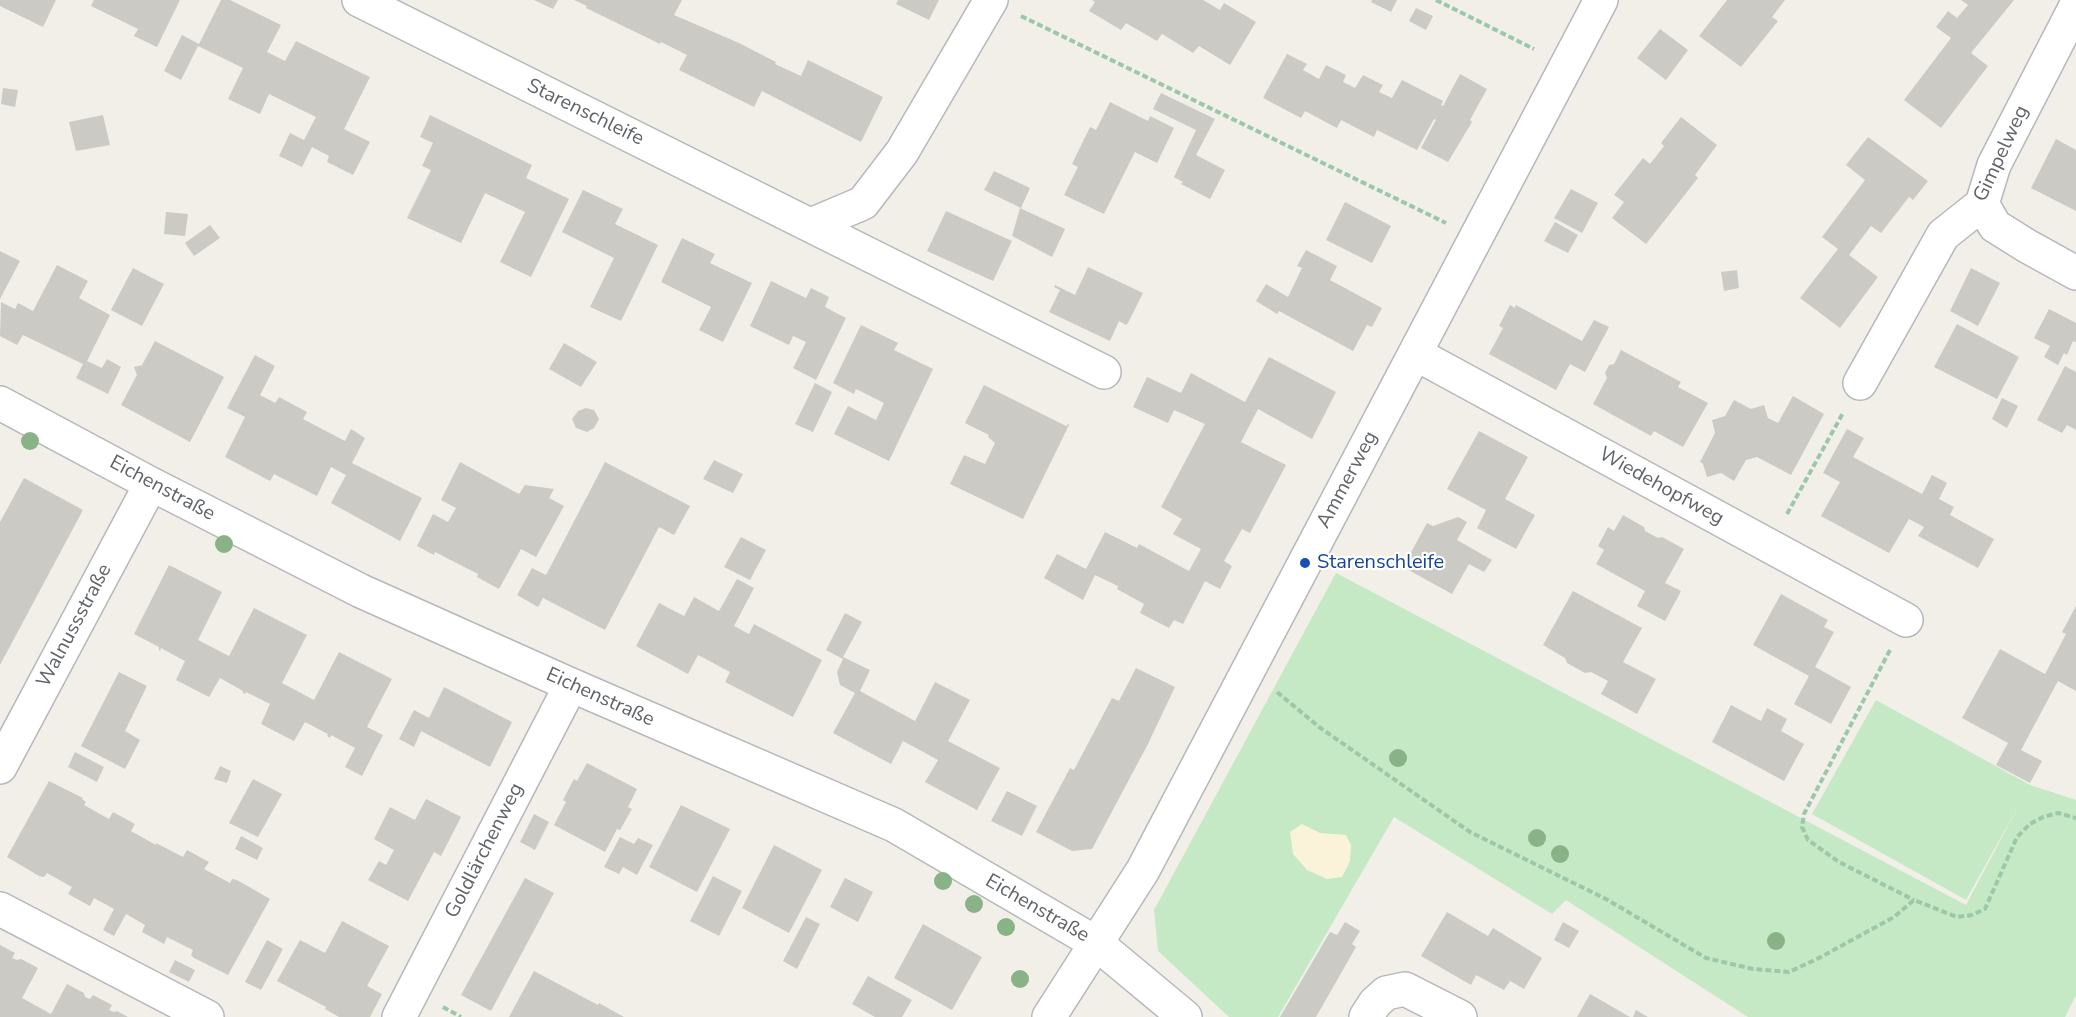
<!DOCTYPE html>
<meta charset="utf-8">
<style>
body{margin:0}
canvas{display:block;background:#f1efe8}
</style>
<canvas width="2076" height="1017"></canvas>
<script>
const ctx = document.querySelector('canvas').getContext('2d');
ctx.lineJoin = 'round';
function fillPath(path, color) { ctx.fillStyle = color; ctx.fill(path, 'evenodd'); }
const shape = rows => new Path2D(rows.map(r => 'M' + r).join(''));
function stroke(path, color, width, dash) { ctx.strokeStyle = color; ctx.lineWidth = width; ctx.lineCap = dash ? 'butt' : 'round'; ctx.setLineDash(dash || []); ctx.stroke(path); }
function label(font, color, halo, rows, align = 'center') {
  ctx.font = font + ' "Nunito Sans",sans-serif'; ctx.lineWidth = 4.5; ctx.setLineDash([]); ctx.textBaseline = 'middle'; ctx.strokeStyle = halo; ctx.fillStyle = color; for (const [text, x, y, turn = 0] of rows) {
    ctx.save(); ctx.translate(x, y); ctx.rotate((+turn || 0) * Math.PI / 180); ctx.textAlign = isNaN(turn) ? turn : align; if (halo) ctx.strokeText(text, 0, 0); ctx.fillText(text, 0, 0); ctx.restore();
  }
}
fillPath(shape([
 [1336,573,1966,905,2021,801,1966,900,1812,814,1876,700,2030,785,2076,800,2076,995,2065,1017,1748,1017,1566,900,1552,914,1394,817,1278,1017,1229,1017,1158,951,1154,910]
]), '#c5e8c5');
fillPath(shape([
 [1302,824,1320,833,1346,835,1351,845,1350,861,1342,877,1327,879,1307,870,1293,854,1290,832]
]), '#fbf3d9');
fillPath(shape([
 [0,0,56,0,43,27,0,6],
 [94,0,180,0,157,47,134,36,138,29,91,6],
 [221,0,230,0,281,25,267,52,285,61,296,41,370,77,344,129,370,142,353,175,327,162,329,156,312,147,302,167,279,156,290,133,304,140,316,117,269,94,260,114,228,99,243,68,198,46,181,80,164,71,182,35,199,44],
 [534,0,558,0,553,9],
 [574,0,682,0,674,15,739,43,776,62,775,64,801,76,808,60,883,97,861,142,762,91,754,107,679,70,687,55,661,42,660,44,586,8,587,6],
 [898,0,939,0,929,20,896,4],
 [1092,0,1203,0,1220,10,1224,3,1256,22,1230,65,1199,46,1193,53,1162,34,1157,41,1126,23,1121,30,1089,11,1095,2],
 [1372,0,1397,0,1391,12,1371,2],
 [1727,0,1785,0,1772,17,1778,21,1741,67,1699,36],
 [1961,0,2014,0,1971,53,1988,66,1941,128,1904,100,1951,38,1936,27,1948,11,1957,18,1968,5],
 [1416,8,1433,16,1426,30,1409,21],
 [1660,29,1688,50,1666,80,1637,58],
 [1287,54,1307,64,1303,70,1319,79,1326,65,1346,75,1343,82,1355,88,1363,75,1383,85,1379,92,1392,98,1402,80,1443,101,1441,105,1443,106,1460,74,1487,89,1470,120,1472,122,1448,162,1421,148,1436,120,1434,119,1417,150,1377,130,1374,137,1341,120,1337,128,1305,111,1301,118,1263,98],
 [3,88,18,90,15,107,1,104],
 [1161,93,1215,119,1196,155,1225,170,1210,199,1181,184,1183,182,1174,177,1196,130,1153,109],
 [1110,102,1148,121,1150,116,1174,128,1157,163,1135,152,1104,214,1064,195,1078,167,1072,164,1090,127,1096,130],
 [103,115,110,145,76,151,69,122],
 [430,115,532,165,526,178,569,199,531,277,500,262,525,212,485,193,461,243,407,218,431,170,422,166,433,143,420,137],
 [1681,117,1717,145,1695,175,1698,178,1646,244,1612,218,1624,202,1614,195,1643,158,1650,164,1664,146,1661,143],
 [1868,137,1928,181,1913,200,1909,197,1881,233,1871,226,1849,255,1878,277,1840,328,1800,298,1838,249,1822,237,1865,180,1846,165],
 [2056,139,2076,150,2076,211,2031,188],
 [994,171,1030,188,1021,208,984,190],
 [1571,189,1598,203,1582,233,1554,218],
 [583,190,623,209,615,224,658,245,621,321,590,307,614,258,562,232],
 [1345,202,1391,226,1372,263,1326,240],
 [1020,208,1065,229,1052,257,1012,236],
 [946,211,1012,241,993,281,927,251],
 [166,212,188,214,185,236,164,234],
 [1555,222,1578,235,1568,253,1544,241],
 [210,225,220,238,194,256,185,243],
 [682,238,715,254,710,263,752,283,723,342,699,330,711,307,661,282],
 [1306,250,1337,266,1330,280,1382,308,1372,327,1367,325,1353,351,1279,311,1277,314,1256,301,1266,284,1288,297,1302,268,1297,266],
 [0,251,20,261,0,299],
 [57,265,88,281,79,298,110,315,87,361,102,368,107,359,121,367,108,394,76,378,83,364,23,335,17,345,0,336,1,302,15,309,18,303,33,311],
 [1088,267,1143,293,1128,323,1126,325,1119,321,1110,341,1049,312,1060,290,1054,287,1055,285,1075,295],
 [133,268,164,284,142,326,111,310],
 [1971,268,2000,283,1978,326,1950,311],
 [1737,270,1739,288,1724,291,1721,272],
 [771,281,806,298,811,288,829,297,825,307,846,318,816,380,793,368,806,342,793,336,789,345,750,326],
 [1510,305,1515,308,1516,305,1582,341,1594,320,1609,327,1585,372,1570,364,1556,390,1489,354,1503,328,1499,326],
 [2049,309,2076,323,2076,342,2073,341,2067,355,2064,353,2058,365,2044,357,2050,346,2034,338],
 [1957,324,2019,357,1997,399,1934,367],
 [861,325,898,343,894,350,933,369,889,461,834,434,848,406,876,420,884,403,856,389,854,394,833,383],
 [155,341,224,377,190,442,121,405,137,375,134,367,142,365],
 [564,343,597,362,581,387,549,369],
 [1621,350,1681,382,1678,387,1708,403,1683,447,1654,431,1651,436,1593,404,1607,378,1605,373,1609,365,1614,364],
 [255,355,275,366,260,395,275,403,279,397,307,412,303,419,345,441,351,429,365,438,352,463,422,498,400,541,331,503,346,475,331,467,317,496,274,474,270,481,225,457,245,417,227,408],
 [1269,357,1336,392,1312,439,1258,409,1241,442,1286,465,1250,533,1242,529,1224,561,1232,566,1220,589,1205,581,1183,624,1174,620,1169,628,1140,613,1144,604,1117,589,1118,586,1095,575,1083,600,1044,578,1057,554,1086,569,1105,532,1137,548,1139,544,1189,571,1201,549,1173,534,1182,519,1161,507,1205,424,1174,410,1168,423,1133,407,1147,377,1181,393,1191,373,1245,402],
 [2065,366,2076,372,2076,430,2067,425,2062,433,2037,420],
 [815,383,832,392,813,432,795,424],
 [984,385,1066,426,1070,423,1023,519,950,484,964,455,985,464,995,443,988,437,989,435,965,423],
 [1793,396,1824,414,1791,475,1757,457,1746,460,1734,481,1721,473,1707,477,1703,464,1700,462,1715,433,1712,420,1725,416,1734,400,1751,409,1764,405,1768,418,1778,423],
 [2002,398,2018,406,2007,428,1992,419],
 [586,408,594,410,599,419,594,428,587,432,576,428,572,419,578,411],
 [1847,429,1864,438,1853,457,1922,494,1932,475,1947,483,1939,499,1954,507,1950,515,1994,539,1978,568,1918,536,1924,527,1909,519,1889,553,1821,516,1840,482,1823,473],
 [1479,431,1528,457,1505,499,1535,515,1516,549,1477,528,1486,510,1447,489],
 [714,460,743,474,733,493,703,479],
 [460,462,519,494,525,485,554,489,549,498,564,506,536,557,521,549,499,589,477,577,478,574,435,552,434,555,417,546,433,514,448,522,456,508,441,500],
 [605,462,690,506,674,535,659,527,605,630,543,598,538,607,517,595,532,568,546,575],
 [24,478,83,510,0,665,0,522],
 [1623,515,1644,527,1645,531,1658,538,1662,537,1684,549,1665,583,1681,591,1665,621,1637,606,1645,591,1596,564,1604,550,1598,546,1608,527,1614,531],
 [1458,517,1467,522,1457,540,1492,560,1484,572,1469,564,1452,594,1403,567,1427,523,1433,526],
 [741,537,766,550,750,580,724,567],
 [169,565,222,592,198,640,229,656,254,608,307,635,282,683,314,700,339,652,392,679,367,727,383,735,362,776,345,767,355,748,331,735,330,738,327,736,328,734,305,722,294,741,261,724,270,704,246,692,245,694,243,693,243,691,220,678,209,697,176,680,185,661,161,648,160,651,159,650,159,647,134,634],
 [737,579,754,588,734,626,749,634,754,624,822,660,793,717,725,682,730,672,698,655,688,674,636,646,659,603,684,616,694,597,719,611],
 [1573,591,1642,628,1623,662,1656,679,1637,714,1601,694,1608,681,1591,672,1585,673,1567,663,1565,658,1543,645],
 [1781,594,1828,620,1824,627,1834,632,1815,667,1851,687,1831,724,1794,704,1809,676,1753,645],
 [2076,606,2076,691,2058,681,2021,750,2042,761,2030,783,1996,765,2008,743,1962,718,2000,649,2045,674,2066,634,2062,632],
 [845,613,862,622,843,657,870,670,860,691,915,721,935,682,970,700,948,741,1000,768,977,810,925,782,938,760,903,741,891,764,833,733,855,693,840,685,837,672,843,659,826,650],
 [1136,668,1175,687,1148,744,1092,849,1072,851,1036,832,1070,768,1074,770,1112,698,1119,701],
 [119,672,147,686,125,731,140,740,125,769,81,746],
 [444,687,512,722,490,767,421,731,414,747,399,739,414,710,429,718],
 [1731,705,1761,721,1767,708,1787,719,1781,731,1804,744,1784,781,1712,742],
 [75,752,104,767,97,782,68,767],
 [587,763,637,789,628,807,632,809,620,830,617,829,605,852,554,825,566,802,563,800,574,779,577,781],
 [220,766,231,771,227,783,214,779],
 [253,779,282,794,258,837,229,823],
 [49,781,83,798,82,799,86,802,84,805,109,819,113,812,135,824,131,831,156,845,156,843,183,857,187,850,209,862,204,869,230,883,232,879,237,880,270,899,228,975,194,958,191,955,193,950,167,937,164,944,142,932,145,925,126,914,114,936,103,930,114,909,94,898,90,906,68,894,72,887,47,873,44,877,39,876,7,857],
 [1007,791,1037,806,1022,836,991,821],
 [426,799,461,817,441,856,434,852,408,901,368,880,379,861,386,865,394,850,374,839,390,807,415,820],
 [681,805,730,829,697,892,649,867],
 [534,814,549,822,535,850,520,842],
 [241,836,263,848,257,860,235,849],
 [620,837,634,844,638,838,653,845,637,875,623,867,619,874,604,867],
 [774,845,822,870,789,933,742,908],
 [713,876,742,891,719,936,690,921],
 [525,878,554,893,491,1011,461,995],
 [845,878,873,892,858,922,830,907],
 [1447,912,1488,936,1493,928,1542,958,1524,989,1510,981,1504,990,1476,975,1471,985,1421,956],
 [806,917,820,924,797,969,783,961],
 [342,921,389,946,367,986,382,994,370,1017,339,1017,325,1009,326,1007,277,981,300,940,325,953],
 [1345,922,1360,931,1352,944,1356,947,1316,1017,1280,1017,1330,932,1337,935],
 [1563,922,1579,931,1569,948,1554,940],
 [923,924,982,957,952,1010,894,978],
 [267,940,283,949,261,990,245,982],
 [0,945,15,953,12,958,17,960,21,959,38,968,22,998,51,1014,67,984,84,993,85,997,90,999,93,995,112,1005,109,1010,114,1012,117,1011,128,1017,0,1017],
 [175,960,195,970,189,982,169,972],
 [534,971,598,1005,599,1003,624,1017,509,1017],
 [868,976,912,1000,902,1017,875,1017,852,1004],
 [1590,994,1630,1017,1577,1017],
 [1636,1010,1648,1017,1633,1017]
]), '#cccac5');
const minor = shape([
 [359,0,1104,372],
 [1982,204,1995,226,2027,246,2076,273],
 [811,225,863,203,902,152,991,0],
 [1416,354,1906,620],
 [1860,383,1943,235,1982,204,1994,165,2076,6],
 [0,403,151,484,361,591,571,685,894,825,1096,943,1185,1017],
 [0,767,151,484],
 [0,909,207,1017],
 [399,1017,571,685],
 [1049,1017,1143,870,1601,0],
 [1366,1017,1375,1003,1386,993,1405,989,1460,1017]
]);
stroke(minor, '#b5b8bc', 36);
stroke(shape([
 [1436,0,1534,49],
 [1021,16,1446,223],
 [1787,514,1843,413],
 [1890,650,1804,814,1802,827,1808,840,1839,862,1914,900],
 [1277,692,1319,727,1470,832,1606,899,1706,958,1753,969,1789,972,1819,958,1894,917,1914,900,1957,917,1972,915,1985,909,2017,837,2030,824,2043,817,2058,813,2076,818],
 [443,1007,461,1017]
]), '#9cc7a9', 4, [6, 3]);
stroke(minor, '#fff', 33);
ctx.fillStyle = '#89b387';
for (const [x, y] of [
 [30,441],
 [224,544],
 [1398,758],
 [1537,838],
 [1560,854],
 [943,881],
 [974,904],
 [1006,927],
 [1776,941],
 [1020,979]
]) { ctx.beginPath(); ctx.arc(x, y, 9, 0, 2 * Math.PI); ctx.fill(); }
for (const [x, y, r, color] of [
 [1305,563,6,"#1a4fb4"]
]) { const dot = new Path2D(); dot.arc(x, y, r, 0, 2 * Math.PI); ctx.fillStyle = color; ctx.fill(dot); stroke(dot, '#fff', 2); }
label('20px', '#5f6368', '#fff', [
 ["Starenschleife",585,113,26],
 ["Gimpelweg",2002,154,-65],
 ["Ammerweg",1348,480,-62],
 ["Wiedehopfweg",1661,487,29],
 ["Eichenstraße",162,489,28],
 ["Walnussstraße",75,626,-62],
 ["Eichenstraße",600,698,24],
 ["Goldlärchenweg",485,851,-63],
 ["Eichenstraße",1037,909,30]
]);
label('20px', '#164399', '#fff', [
 ["Starenschleife",1317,563]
], 'left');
</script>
